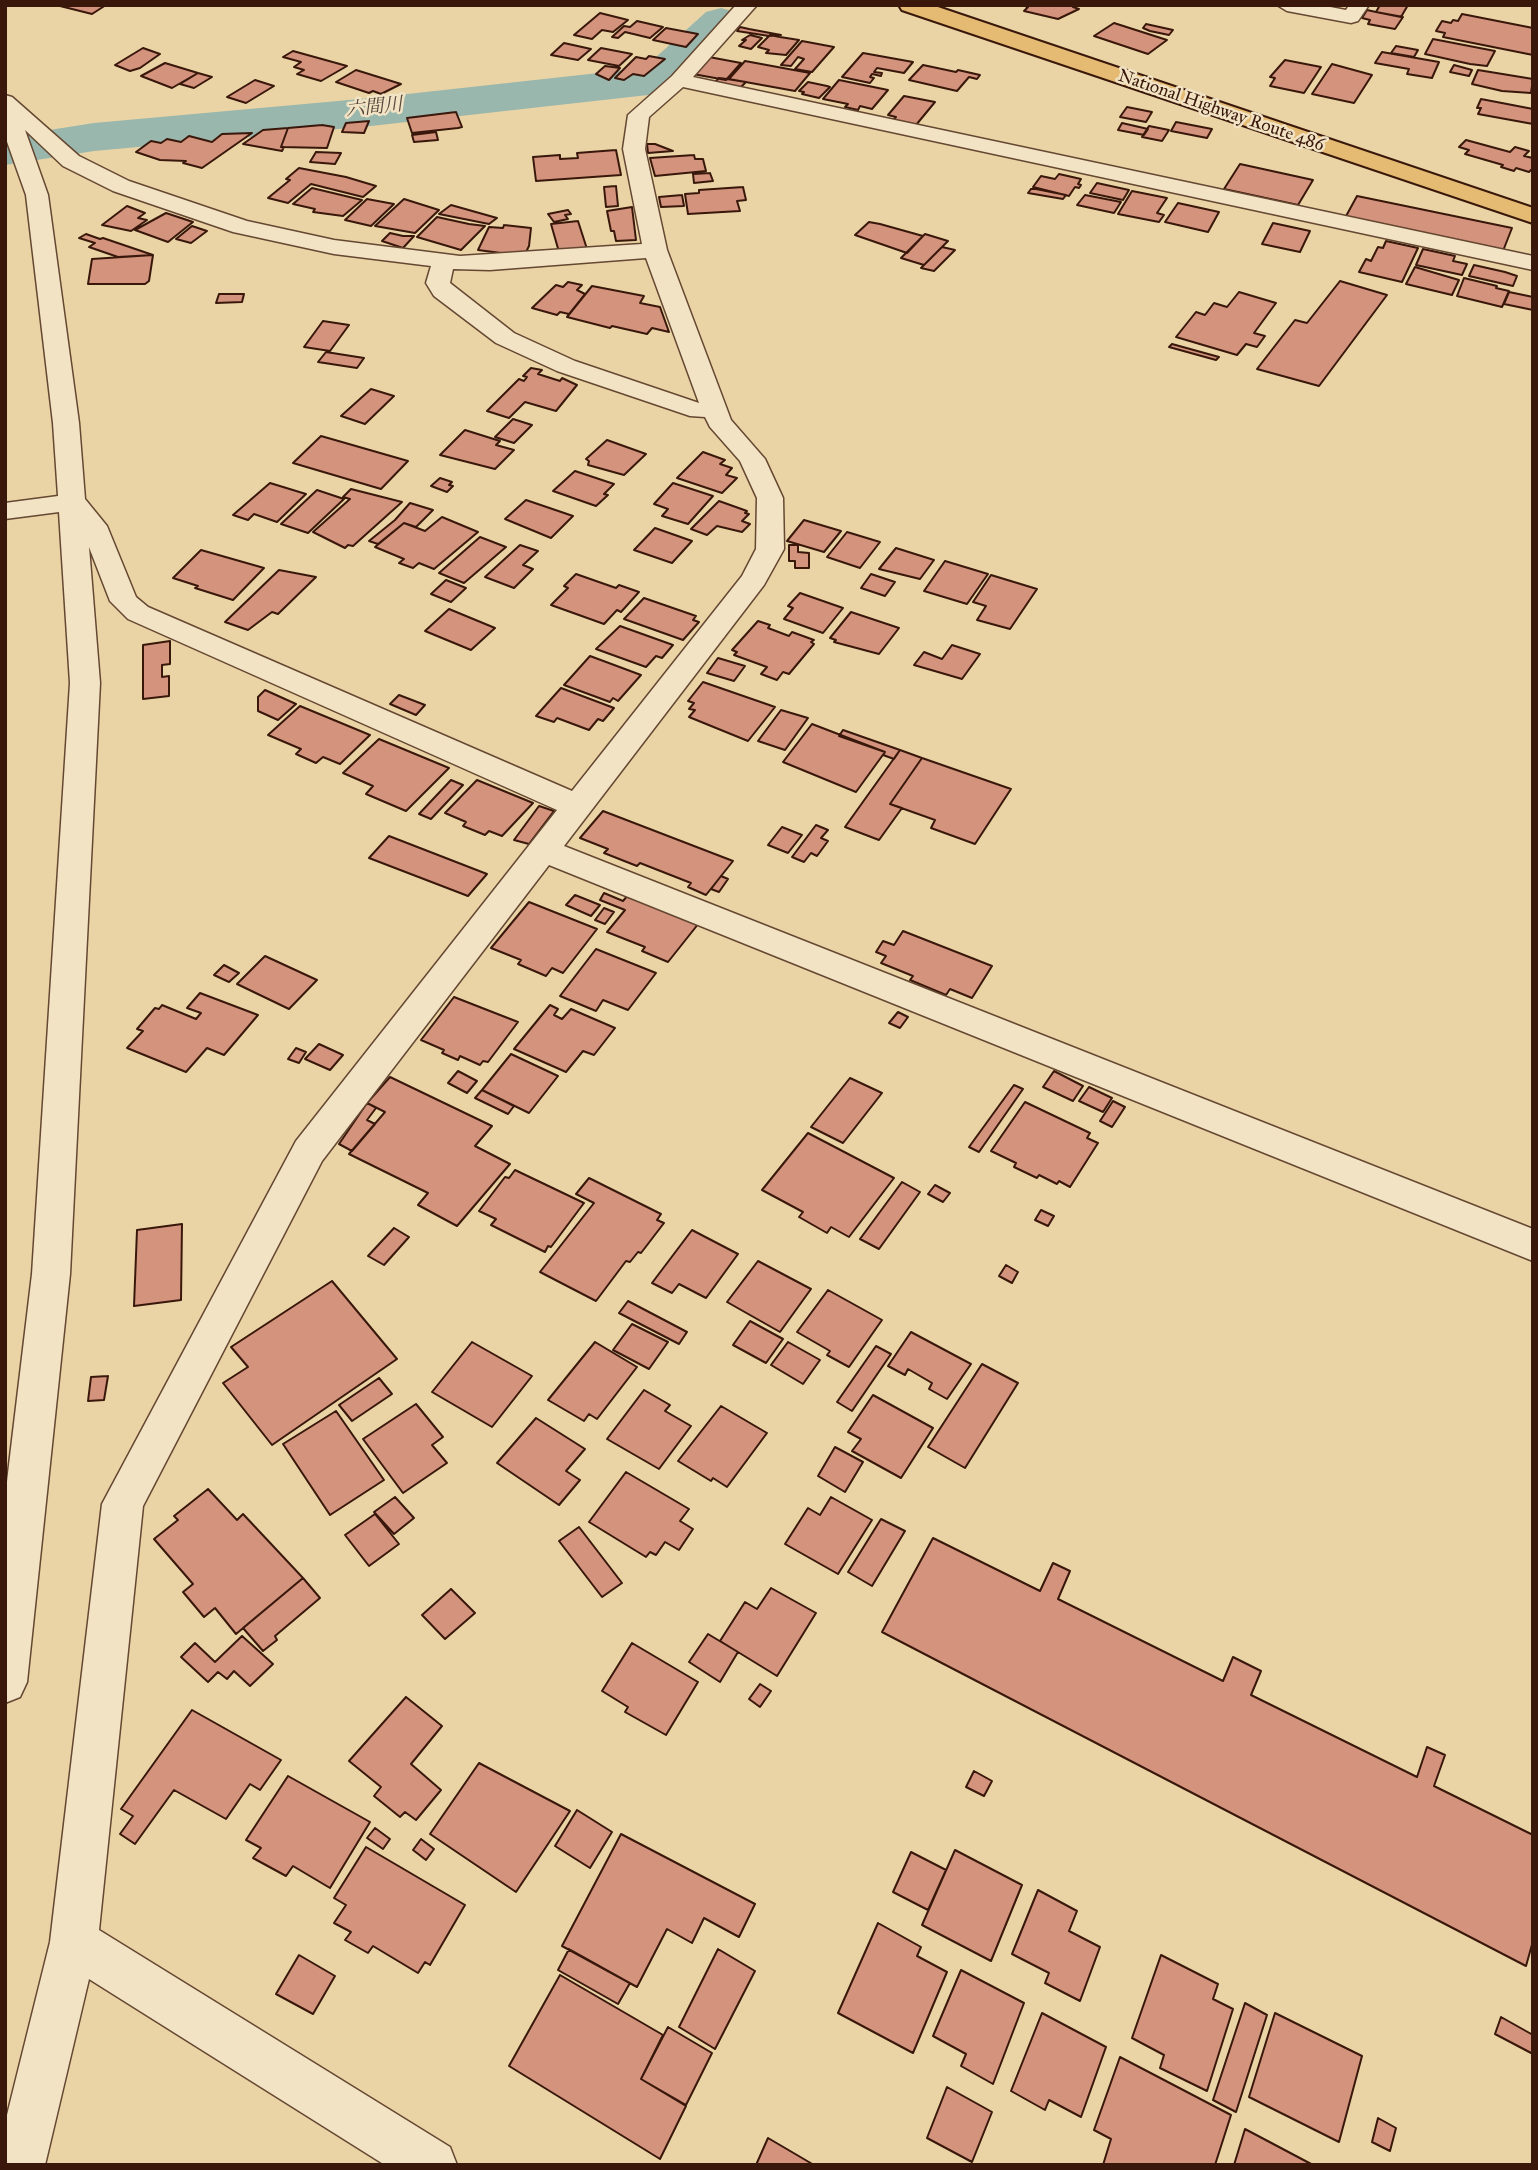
<!DOCTYPE html>
<meta charset="utf-8">
<style>
body{margin:0}
#map{position:relative;width:1538px;height:2170px;overflow:hidden;background:#ead4a5;font-family:"IM FELL Great Primer",serif}
canvas{display:block}
.frame{position:absolute;inset:0;border:7px solid #39180b;pointer-events:none}
</style>
<div id="map">
<canvas width="1538" height="2170"></canvas>
<div class="frame"></div>
</div>
<script>
const ctx = document.querySelector('canvas').getContext('2d');
ctx.lineJoin = 'round';
const shape = rows => new Path2D(rows.map(r => 'M' + r).join(''));
function fillPath(path, color) { ctx.fillStyle = color; ctx.fill(path, 'evenodd'); }
function stroke(path, color, width, dash) { ctx.strokeStyle = color; ctx.lineWidth = width; ctx.lineCap = dash ? 'butt' : 'round'; ctx.setLineDash(dash || []); ctx.stroke(path); }
function label(font, color, halo, rows, align = 'center') {
  ctx.font = font + ' "IM FELL Great Primer","Noto Serif JP",serif'; ctx.lineWidth = 5; ctx.setLineDash([]); ctx.textBaseline = 'middle'; ctx.strokeStyle = halo; ctx.fillStyle = color; for (const [text, x, y, turn = 0] of rows) {
    ctx.save(); ctx.translate(x, y); ctx.rotate((+turn || 0) * Math.PI / 180); ctx.textAlign = isNaN(turn) ? turn : align; if (halo) ctx.strokeText(text, 0, 0); ctx.fillText(text, 0, 0); ctx.restore();
  }
}
fillPath(shape([
 [721,8,736,12,743,21,736,30,673,90,657,94,371,126,94,151,5,165,5,137,94,123,371,98,644,68,706,12,721,8]
]), '#99b7ad');
const building = shape([
 [56,5,106,5,92,14,56,5],
 [1022,5,1074,5,1073,7,1079,9,1058,19,1024,11,1028,7,1022,5],
 [1380,5,1408,5,1401,17,1376,12,1380,5],
 [1367,10,1376,12,1403,17,1395,29,1368,24,1370,20,1362,18,1367,10],
 [600,13,628,20,613,32,602,30,592,39,574,35,600,13],
 [1462,14,1533,28,1533,55,1443,37,1445,33,1436,31,1442,21,1451,23,1453,20,1458,21,1462,14],
 [637,21,663,27,650,38,625,32,618,38,612,37,624,26,630,27,637,21],
 [1114,23,1167,40,1148,54,1094,36,1114,23],
 [1146,24,1173,30,1169,35,1150,31,1143,28,1146,24],
 [740,27,749,29,781,35,769,36,737,31,740,27],
 [666,28,698,34,686,47,653,40,666,28],
 [750,35,762,38,751,49,739,46,746,40,742,40,750,35],
 [770,35,780,37,799,40,786,55,766,53,769,50,758,47,770,35],
 [1433,39,1495,51,1487,66,1470,64,1425,54,1433,39],
 [802,41,834,47,812,72,795,69,804,59,798,57,791,66,781,65,802,41],
 [564,43,591,49,578,60,551,55,564,43],
 [1396,46,1418,50,1414,57,1391,53,1396,46],
 [143,48,160,54,140,68,130,71,115,65,143,48],
 [601,48,632,54,619,66,588,60,601,48],
 [293,51,347,66,321,81,297,74,304,70,294,67,301,62,283,57,293,51],
 [1382,52,1439,62,1432,78,1407,74,1409,69,1375,63,1382,52],
 [863,53,913,62,904,73,877,68,874,72,882,73,881,76,872,74,870,77,874,78,870,83,842,77,863,53],
 [649,56,665,59,644,76,633,74,624,80,615,78,636,57,646,59,649,56],
 [709,57,741,63,726,80,693,74,709,57],
 [1285,60,1321,67,1304,93,1270,86,1275,78,1270,77,1285,60],
 [745,61,810,73,795,91,729,79,745,61],
 [165,63,198,73,172,88,141,76,165,63],
 [1332,64,1372,75,1354,103,1312,94,1332,64],
 [923,65,956,72,958,70,980,75,977,79,969,77,957,91,909,80,923,65],
 [1454,65,1472,70,1469,76,1450,72,1454,65],
 [605,66,620,68,609,80,596,74,605,66],
 [356,70,401,84,381,94,373,91,369,93,336,82,356,70],
 [1478,70,1533,79,1531,93,1502,91,1472,84,1478,70],
 [198,73,212,77,194,88,180,84,198,73],
 [719,78,727,79,746,82,739,89,715,82,719,78],
 [255,80,274,86,246,103,227,97,255,80],
 [839,80,888,90,872,109,860,106,858,110,845,107,848,104,823,99,839,80],
 [808,82,827,86,830,87,819,98,802,94,804,92,799,91,808,82],
 [904,96,935,102,916,125,893,120,896,117,888,115,904,96],
 [1481,99,1533,109,1533,124,1478,114,1481,108,1477,108,1481,99],
 [1127,107,1152,112,1146,122,1120,117,1127,107],
 [456,112,462,127,458,128,412,133,407,118,456,112],
 [369,121,364,133,342,132,346,123,369,121],
 [1176,122,1212,129,1207,138,1171,131,1176,122],
 [1122,123,1148,129,1144,135,1118,130,1122,123],
 [322,125,334,127,327,148,281,147,288,128,322,125],
 [1149,126,1169,130,1162,141,1142,137,1149,126],
 [288,128,281,147,284,147,282,151,243,144,263,130,288,128],
 [436,132,438,140,414,142,412,135,436,132],
 [252,133,202,168,183,163,186,161,160,160,136,152,151,141,161,143,167,139,181,142,189,136,212,142,222,134,252,133],
 [1466,140,1510,152,1515,147,1529,151,1524,156,1533,158,1533,168,1529,172,1516,168,1514,171,1501,167,1503,165,1465,154,1469,150,1459,147,1466,140],
 [647,144,655,144,673,151,648,153,647,144],
 [616,150,621,175,536,181,533,157,560,155,560,159,578,158,577,153,616,150],
 [316,152,341,153,335,164,310,162,316,152],
 [694,155,695,159,703,159,706,171,655,176,650,158,694,155],
 [1240,164,1313,180,1298,205,1224,189,1240,164],
 [299,168,346,177,376,186,363,197,311,184,288,203,268,198,290,180,286,179,299,168],
 [710,173,713,181,694,183,693,174,710,173],
 [1059,174,1081,179,1078,184,1081,185,1079,188,1075,187,1069,196,1033,187,1041,176,1055,179,1059,174],
 [1097,183,1129,190,1123,200,1090,193,1097,183],
 [616,186,618,206,606,207,604,187,616,186],
 [743,187,746,200,737,201,740,211,688,214,685,194,699,193,699,190,743,187],
 [312,188,362,200,343,216,313,212,315,209,293,204,312,188],
 [1031,189,1036,189,1066,195,1063,199,1028,193,1031,189],
 [1132,191,1167,198,1157,213,1164,215,1159,222,1118,214,1132,191],
 [682,195,684,206,661,207,659,197,682,195],
 [1085,195,1121,202,1114,213,1077,205,1085,195],
 [1357,196,1512,228,1503,251,1345,218,1357,196],
 [367,199,394,204,371,226,345,220,367,199],
 [404,199,439,210,415,233,375,226,404,199],
 [1178,203,1219,212,1208,232,1165,222,1178,203],
 [451,205,497,218,489,224,439,214,451,205],
 [127,206,145,213,138,218,147,220,131,231,102,225,127,206],
 [632,207,636,240,616,241,614,231,611,231,607,211,632,207],
 [568,210,571,214,565,215,568,219,554,222,548,214,568,210],
 [166,213,193,222,168,242,135,230,166,213],
 [437,217,469,224,485,226,461,250,417,237,437,217],
 [578,221,587,249,559,252,551,224,578,221],
 [869,222,880,224,923,236,907,253,855,235,869,222],
 [1273,223,1310,231,1300,252,1262,244,1273,223],
 [504,225,531,228,529,246,524,256,478,250,489,227,503,228,504,225],
 [192,226,207,231,191,243,176,239,192,226],
 [390,233,403,236,414,236,403,248,382,241,390,233],
 [86,234,100,239,103,238,153,255,118,257,89,247,95,243,79,238,86,234],
 [925,234,948,241,924,265,901,258,925,234],
 [1386,241,1418,248,1402,282,1359,272,1366,259,1371,261,1378,247,1383,248,1386,241],
 [942,247,955,250,934,271,921,268,942,247],
 [1423,249,1455,256,1453,261,1467,264,1462,275,1416,265,1423,249],
 [153,255,149,281,145,284,88,284,92,259,153,255],
 [1474,265,1505,272,1517,276,1513,286,1469,276,1474,265],
 [1415,267,1459,280,1452,295,1406,284,1415,267],
 [1464,278,1497,286,1496,288,1509,291,1502,307,1457,296,1464,278],
 [1340,281,1387,295,1319,386,1257,369,1295,320,1307,323,1340,281],
 [568,282,582,285,577,290,585,294,569,314,560,312,557,315,532,308,556,285,563,287,568,282],
 [592,286,644,296,640,303,660,307,669,332,652,328,647,334,612,326,610,328,567,317,592,286],
 [1239,292,1276,303,1254,333,1265,336,1257,347,1246,344,1237,355,1176,337,1196,312,1205,315,1214,303,1227,307,1239,292],
 [1509,292,1533,297,1533,310,1504,304,1509,292],
 [219,294,244,294,242,302,216,303,219,294],
 [323,321,349,325,330,351,304,347,323,321],
 [1172,344,1219,357,1216,360,1169,347,1172,344],
 [326,352,364,358,357,368,318,362,326,352],
 [531,368,542,370,538,374,560,381,562,378,577,385,556,411,525,402,509,418,487,411,519,379,524,381,527,377,523,376,531,368],
 [371,389,394,396,365,424,341,416,371,389],
 [513,419,532,425,514,443,495,437,513,419],
 [465,430,500,441,496,445,514,450,495,469,440,455,465,430],
 [321,436,408,461,381,489,293,463,321,436],
 [607,440,646,454,624,475,588,465,589,461,586,459,607,440],
 [703,452,725,460,720,464,732,468,726,475,737,478,722,493,677,478,703,452],
 [575,471,614,484,604,494,608,495,596,506,553,491,575,471],
 [440,478,452,482,449,485,453,486,447,492,431,486,440,478],
 [270,483,306,494,277,522,254,514,248,520,233,515,270,483],
 [673,483,713,496,688,524,662,516,668,509,654,504,673,483],
 [351,489,402,502,353,546,348,545,345,548,313,532,350,499,343,497,351,489],
 [317,490,344,499,308,533,281,524,317,490],
 [526,500,573,516,551,538,505,519,526,500],
 [719,501,747,511,745,513,749,514,742,521,750,524,742,532,717,526,707,535,691,529,719,501],
 [410,503,433,510,416,527,404,523,378,544,369,541,395,520,410,503],
 [442,517,478,532,434,569,419,563,413,568,399,563,404,559,375,547,404,523,425,531,442,517],
 [804,520,841,531,824,552,787,541,804,520],
 [655,528,692,541,672,563,634,550,655,528],
 [847,532,880,542,860,568,827,557,847,532],
 [480,537,506,547,464,583,439,573,480,537],
 [520,545,538,551,523,565,533,569,514,588,485,577,520,545],
 [789,545,798,545,798,552,809,553,809,568,795,568,795,561,789,561,789,545],
 [896,548,934,560,920,579,879,569,896,548],
 [201,550,264,568,233,600,195,588,198,586,173,578,201,550],
 [945,561,988,574,967,604,924,591,945,561],
 [279,570,316,577,278,614,272,612,248,630,225,622,279,570],
 [576,574,616,588,619,585,639,592,621,612,617,610,604,624,551,605,568,588,564,586,576,574],
 [871,574,895,582,885,596,861,588,871,574],
 [991,575,1037,589,1010,629,977,620,986,606,973,602,991,575],
 [446,580,466,588,451,602,431,594,446,580],
 [800,593,843,608,823,633,784,619,793,608,788,606,800,593],
 [644,598,696,616,693,620,699,622,683,640,624,619,644,598],
 [449,609,495,628,471,650,425,631,449,609],
 [851,612,899,628,879,654,834,642,836,640,830,638,851,612],
 [758,621,770,625,768,628,789,636,792,632,814,640,811,642,814,644,789,674,783,672,777,680,761,674,767,667,734,655,737,652,732,650,758,621],
 [620,626,673,645,662,658,656,656,646,667,596,649,620,626],
 [170,641,170,664,162,665,162,677,169,676,169,696,143,699,143,645,170,641],
 [952,645,980,654,962,679,914,665,924,652,942,659,952,645],
 [590,656,641,675,618,701,613,698,610,702,564,685,590,656],
 [718,658,745,666,734,681,707,673,718,658],
 [703,682,775,707,748,741,689,717,695,710,689,709,694,703,688,701,703,682],
 [561,688,614,708,603,721,598,719,589,730,557,718,554,722,536,716,561,688],
 [265,690,296,704,278,720,258,711,258,697,265,690],
 [399,695,425,705,416,715,390,704,399,695],
 [300,706,370,735,340,764,323,757,316,763,296,754,301,749,268,735,300,706],
 [781,710,808,718,785,750,758,741,781,710],
 [812,724,885,752,856,792,783,762,812,724],
 [843,730,900,750,894,759,883,755,885,752,839,736,843,730],
 [379,739,449,768,406,811,366,794,373,786,343,773,379,739],
 [900,750,922,758,890,804,902,808,879,840,845,827,900,750],
 [922,758,1011,789,975,844,931,828,935,820,890,804,922,758],
 [451,780,463,785,431,819,419,814,451,780],
 [477,780,533,803,502,836,489,831,485,835,463,826,466,822,445,813,477,780],
 [539,806,554,811,529,844,514,840,539,806],
 [603,811,733,861,706,895,688,887,691,883,640,863,637,866,604,853,608,849,580,838,603,811],
 [816,825,828,830,821,838,828,841,817,856,811,853,804,862,792,857,816,825],
 [782,827,802,835,788,853,768,845,782,827],
 [389,836,487,874,468,896,369,858,389,836],
 [721,876,728,879,719,892,711,889,721,876],
 [604,893,623,901,628,895,699,923,668,962,642,951,645,947,607,932,625,910,600,900,604,893],
 [575,895,600,905,591,916,566,905,575,895],
 [529,902,597,929,563,973,552,968,546,976,518,964,521,960,491,948,529,902],
 [604,908,614,912,605,924,595,920,604,908],
 [903,931,992,966,972,998,950,989,946,995,910,980,913,976,881,963,886,956,876,952,883,941,894,945,903,931],
 [596,949,656,973,628,1010,603,1000,596,1011,560,996,596,949],
 [265,956,317,980,289,1009,237,984,265,956],
 [224,965,239,973,229,982,214,975,224,965],
 [200,993,258,1015,224,1055,207,1048,186,1072,127,1048,143,1031,137,1029,155,1008,159,1009,162,1005,196,1019,201,1013,187,1008,200,993],
 [454,997,518,1022,488,1062,483,1061,480,1065,460,1056,458,1060,442,1053,444,1050,421,1040,454,997],
 [550,1005,558,1009,554,1015,562,1019,571,1009,615,1028,594,1055,583,1051,566,1072,514,1049,550,1005],
 [898,1012,908,1017,900,1028,889,1023,898,1012],
 [319,1044,343,1055,330,1070,305,1059,319,1044],
 [296,1048,306,1052,299,1063,288,1059,296,1048],
 [511,1054,558,1076,529,1113,482,1090,511,1054],
 [458,1071,477,1081,467,1093,448,1083,458,1071],
 [1054,1071,1083,1086,1073,1101,1043,1087,1054,1071],
 [390,1077,492,1126,475,1146,510,1164,457,1226,418,1205,428,1193,349,1154,385,1112,367,1103,390,1077],
 [850,1078,882,1093,843,1143,811,1127,850,1078],
 [1014,1085,1023,1089,979,1152,969,1147,1014,1085],
 [1089,1087,1112,1098,1103,1112,1079,1101,1089,1087],
 [482,1090,514,1106,508,1114,475,1098,482,1090],
 [1113,1101,1125,1107,1112,1127,1100,1121,1113,1101],
 [1025,1102,1090,1133,1087,1138,1098,1143,1070,1187,1059,1181,1057,1184,1039,1175,1037,1178,1014,1167,1016,1163,991,1151,1025,1102],
 [367,1103,376,1108,367,1120,375,1124,352,1151,339,1144,367,1103],
 [808,1133,894,1178,849,1237,831,1227,827,1233,799,1217,803,1212,762,1190,808,1133],
 [515,1170,584,1203,551,1247,548,1246,545,1252,491,1225,496,1219,479,1211,505,1177,509,1178,515,1170],
 [589,1178,661,1214,657,1220,664,1223,641,1253,638,1252,630,1262,626,1261,596,1301,540,1272,594,1203,576,1194,589,1178],
 [902,1182,920,1192,879,1249,860,1239,902,1182],
 [935,1185,950,1193,943,1202,928,1194,935,1185],
 [1041,1210,1054,1216,1048,1226,1035,1220,1041,1210],
 [182,1224,181,1300,134,1306,137,1230,182,1224],
 [394,1228,409,1237,384,1265,368,1256,394,1228],
 [692,1230,738,1254,706,1298,679,1284,672,1293,652,1283,692,1230],
 [758,1261,811,1289,780,1332,727,1302,758,1261],
 [1006,1265,1018,1272,1012,1283,999,1276,1006,1265],
 [332,1281,397,1359,272,1445,223,1383,248,1367,231,1347,332,1281],
 [828,1290,882,1320,849,1367,827,1355,830,1351,797,1332,828,1290],
 [628,1301,687,1332,679,1344,619,1313,628,1301],
 [750,1321,783,1339,766,1363,733,1345,750,1321],
 [632,1324,668,1342,649,1369,613,1350,632,1324],
 [911,1332,971,1364,947,1399,929,1389,932,1383,908,1369,905,1375,888,1366,911,1332],
 [472,1342,532,1376,492,1427,432,1392,472,1342],
 [595,1342,637,1367,597,1419,589,1414,584,1421,548,1400,595,1342],
 [788,1342,820,1360,803,1384,771,1365,788,1342],
 [876,1346,891,1354,852,1411,837,1402,876,1346],
 [982,1364,1018,1383,965,1468,928,1447,982,1364],
 [108,1376,104,1400,88,1401,91,1377,108,1376],
 [379,1378,392,1394,352,1421,339,1405,379,1378],
 [644,1390,670,1405,665,1411,691,1426,659,1469,607,1439,644,1390],
 [873,1395,933,1428,901,1478,852,1451,861,1439,848,1432,873,1395],
 [416,1404,443,1437,432,1445,447,1463,403,1493,363,1439,416,1404],
 [721,1406,767,1433,727,1487,713,1478,711,1481,678,1461,721,1406],
 [336,1411,384,1480,330,1515,283,1444,336,1411],
 [536,1418,585,1449,566,1471,580,1480,559,1505,497,1463,536,1418],
 [835,1447,863,1462,845,1492,818,1476,835,1447],
 [626,1472,689,1509,680,1521,693,1529,679,1550,665,1542,656,1555,650,1552,646,1557,589,1522,626,1472],
 [208,1489,237,1520,243,1514,303,1578,236,1634,215,1608,204,1617,183,1592,193,1584,154,1539,178,1520,174,1516,208,1489],
 [395,1497,414,1518,394,1534,374,1512,395,1497],
 [831,1497,872,1520,838,1574,785,1544,808,1508,820,1515,831,1497],
 [375,1514,399,1544,369,1566,345,1535,375,1514],
 [881,1519,905,1531,872,1586,848,1572,881,1519],
 [579,1527,622,1583,602,1597,559,1541,579,1527],
 [933,1538,1040,1591,1053,1563,1070,1571,1058,1599,1223,1681,1233,1657,1261,1671,1251,1695,1417,1777,1427,1747,1445,1755,1434,1786,1533,1835,1533,1941,1526,1966,882,1632,933,1538],
 [303,1578,320,1598,275,1636,277,1640,263,1651,243,1628,303,1578],
 [771,1588,816,1613,777,1676,720,1641,745,1602,757,1609,771,1588],
 [451,1589,475,1613,445,1639,422,1615,451,1589],
 [708,1634,738,1652,720,1682,689,1662,708,1634],
 [242,1636,273,1664,250,1686,234,1671,227,1679,218,1672,208,1682,181,1657,195,1643,215,1662,242,1636],
 [632,1643,698,1682,666,1735,625,1712,628,1707,602,1691,632,1643],
 [760,1684,771,1691,760,1707,749,1699,760,1684],
 [406,1697,442,1726,411,1764,441,1790,416,1820,405,1812,400,1817,374,1796,381,1787,349,1761,406,1697],
 [192,1710,281,1760,260,1790,250,1784,226,1819,174,1790,135,1844,120,1834,133,1816,121,1809,192,1710],
 [479,1763,570,1811,516,1892,430,1834,479,1763],
 [974,1771,992,1781,984,1796,966,1787,974,1771],
 [288,1776,370,1822,330,1888,293,1866,286,1876,253,1858,261,1848,246,1840,288,1776],
 [577,1810,612,1832,590,1868,555,1846,577,1810],
 [375,1828,390,1839,383,1849,367,1838,375,1828],
 [621,1834,755,1904,739,1937,704,1918,692,1943,667,1929,637,1987,562,1946,621,1834],
 [421,1839,434,1849,426,1860,413,1850,421,1839],
 [366,1847,465,1905,430,1965,425,1962,418,1973,373,1946,368,1953,345,1940,351,1932,334,1923,346,1905,334,1898,366,1847],
 [955,1850,1022,1885,991,1961,922,1925,955,1850],
 [911,1852,946,1870,928,1910,893,1892,911,1852],
 [1038,1890,1077,1911,1069,1931,1100,1947,1080,2001,1045,1983,1049,1973,1012,1954,1038,1890],
 [878,1923,921,1947,917,1956,947,1972,913,2053,838,2013,878,1923],
 [569,1949,630,1983,618,2004,558,1970,569,1949],
 [718,1949,755,1971,715,2049,679,2027,718,1949],
 [299,1955,335,1976,313,2014,276,1994,299,1955],
 [1161,1955,1218,1984,1213,1999,1233,2009,1207,2091,1160,2068,1164,2055,1132,2038,1161,1955],
 [961,1970,1024,2003,993,2084,961,2066,966,2054,933,2036,961,1970],
 [560,1975,663,2035,641,2079,686,2106,660,2159,509,2066,560,1975],
 [1245,2003,1267,2015,1236,2112,1213,2100,1245,2003],
 [1042,2013,1106,2047,1081,2117,1049,2100,1045,2110,1011,2091,1042,2013],
 [1275,2013,1362,2056,1339,2142,1249,2097,1275,2013],
 [1501,2017,1533,2035,1533,2054,1495,2034,1501,2017],
 [668,2027,712,2053,686,2105,641,2079,668,2027],
 [1120,2057,1231,2115,1215,2165,1103,2165,1111,2139,1094,2130,1120,2057],
 [947,2087,992,2112,972,2162,927,2138,947,2087],
 [1378,2118,1396,2128,1390,2151,1372,2142,1378,2118],
 [1245,2129,1313,2165,1234,2165,1245,2129],
 [768,2138,814,2165,756,2165,768,2138]
]);
fillPath(building, '#d3937d');
stroke(building, '#39180b', 2);
const street = shape([
 [736,5,757,5,693,77,1533,256,1533,270,683,87,649,117,645,149,667,250,731,420,765,459,783,498,784,549,764,585,564,846,1533,1229,1533,1261,549,865,322,1161,143,1506,99,1930,450,2147,457,2165,385,2165,89,1979,45,2165,5,2165,5,2123,50,1942,102,1504,296,1141,557,810,128,619,110,601,89,547,100,683,70,1274,27,1682,20,1697,5,1703,5,1498,32,1274,70,683,59,512,5,519,5,503,58,496,53,423,26,195,5,136,5,95,12,97,79,156,129,181,247,221,334,240,460,256,642,244,623,149,628,115,672,76,736,5],
 [25,130,63,166,113,191,233,232,334,254,431,266,426,283,434,296,496,343,557,371,690,416,705,417,710,427,740,461,757,498,756,549,742,576,572,791,148,607,136,597,107,526,85,499,79,423,48,195,25,130],
 [646,258,699,403,575,361,514,333,450,283,453,269,490,270,646,258],
 [1277,5,1320,5,1346,10,1349,5,1369,5,1358,21,1351,23,1287,11,1277,5]
]);
const highway = shape([
 [899,5,932,5,1533,208,1533,223,902,10,899,5]
]);
stroke(street, '#654732', 3);
stroke(highway, '#39180b', 4);
fillPath(street, '#f1e3c4');
fillPath(highway, '#e5ba72');
label('18px', '#39180b', '#f1e3c4', [
 ["National Highway Route 486",1221,111,19]
]);
label('italic 19px', '#56483c', '#f1e3c4', [
 ["六間川",374,108,-6]
]);
</script>
